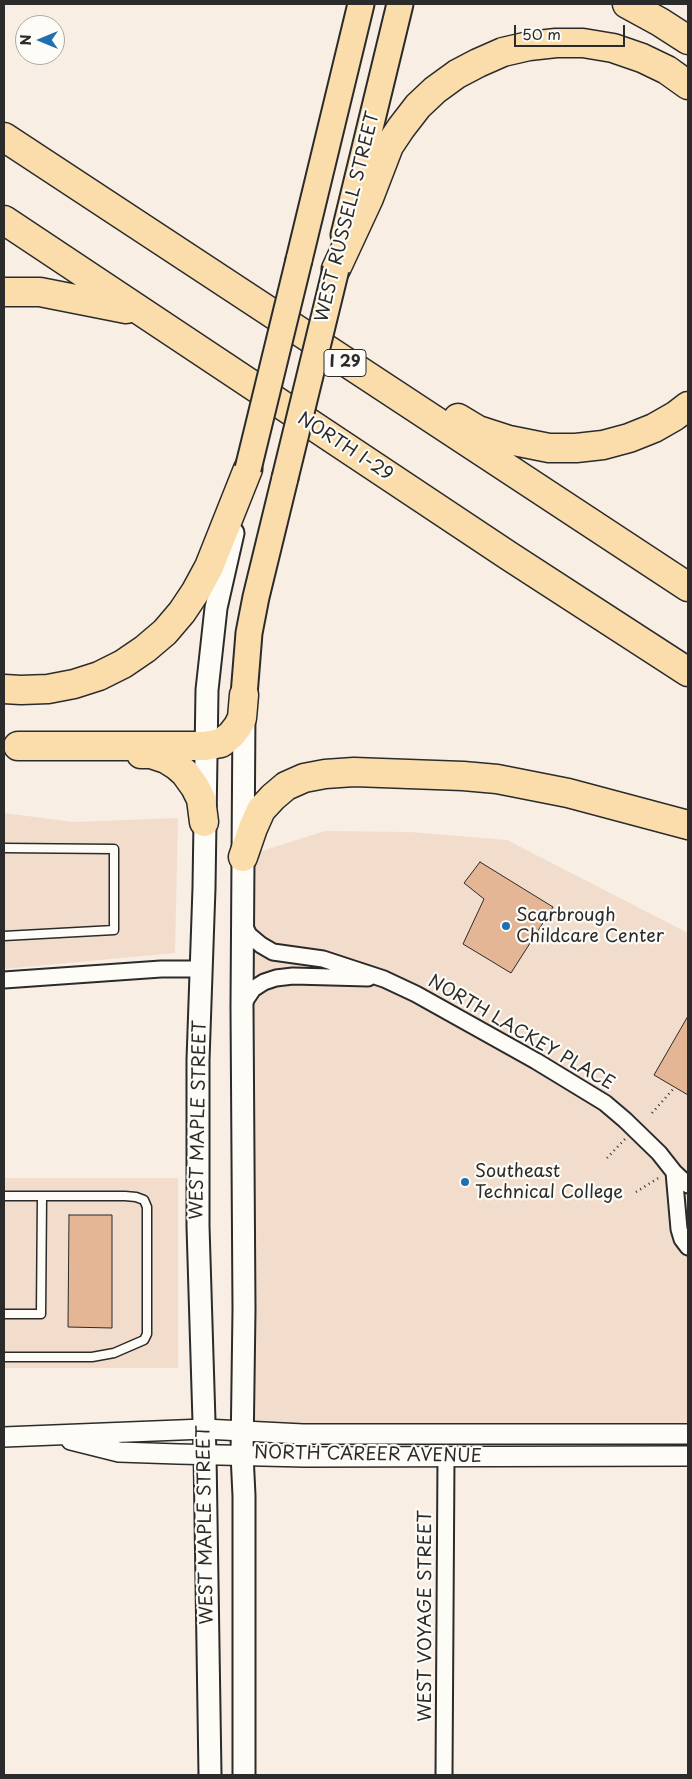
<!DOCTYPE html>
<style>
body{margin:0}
#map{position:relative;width:692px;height:1779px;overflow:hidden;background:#f8eee3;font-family:"Playpen Sans",sans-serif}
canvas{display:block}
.frame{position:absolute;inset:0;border:5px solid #2b2b2b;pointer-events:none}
.north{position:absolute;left:15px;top:15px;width:50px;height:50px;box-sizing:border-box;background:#fdfcf7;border:1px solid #a9a8a5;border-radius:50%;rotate:270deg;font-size:14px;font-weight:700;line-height:20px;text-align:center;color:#2b2b2b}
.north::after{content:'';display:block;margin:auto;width:18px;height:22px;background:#1f6fb2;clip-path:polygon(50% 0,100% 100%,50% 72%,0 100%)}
.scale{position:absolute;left:514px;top:25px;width:111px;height:22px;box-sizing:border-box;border:2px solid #2b2b2b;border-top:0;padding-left:6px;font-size:15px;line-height:18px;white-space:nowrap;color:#2b2b2b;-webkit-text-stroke:4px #fdfcf7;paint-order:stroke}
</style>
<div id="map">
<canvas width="692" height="1779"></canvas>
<div class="frame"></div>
<div class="north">N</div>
<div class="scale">50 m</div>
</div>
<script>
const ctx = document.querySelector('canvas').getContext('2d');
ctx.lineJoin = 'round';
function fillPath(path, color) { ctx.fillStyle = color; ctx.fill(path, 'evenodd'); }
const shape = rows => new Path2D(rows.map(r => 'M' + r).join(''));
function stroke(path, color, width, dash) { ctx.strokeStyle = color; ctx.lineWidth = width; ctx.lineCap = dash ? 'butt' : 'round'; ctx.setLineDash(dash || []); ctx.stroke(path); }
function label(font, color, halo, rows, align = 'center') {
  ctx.font = font + ' "Playpen Sans",sans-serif'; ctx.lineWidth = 4.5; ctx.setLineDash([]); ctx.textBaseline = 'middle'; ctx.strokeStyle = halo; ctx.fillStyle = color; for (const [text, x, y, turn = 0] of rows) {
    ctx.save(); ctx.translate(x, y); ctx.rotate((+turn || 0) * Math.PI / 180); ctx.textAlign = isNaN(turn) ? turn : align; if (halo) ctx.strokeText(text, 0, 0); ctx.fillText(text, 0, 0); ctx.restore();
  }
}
fillPath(shape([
 [4,813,73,822,178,818,175,953,4,969],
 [325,831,410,832,507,840,688,933,688,1433,242,1430,243,857],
 [4,1178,178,1178,178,1368,4,1368]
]), '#f2ddcc');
const building = shape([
 [480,862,553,907,511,973,463,944,484,899,464,883,480,862],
 [688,1016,688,1095,654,1075,688,1016],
 [69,1215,112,1215,112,1328,68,1327,69,1215]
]);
fillPath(building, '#e4b695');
stroke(building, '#2b2b2b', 1);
const service = shape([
 [4,848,114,849,114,930,4,936],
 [4,1196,125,1196,136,1197,144,1200,147,1207,147,1334,144,1340,114,1353,92,1357,4,1357],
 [4,1314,41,1314,42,1196]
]);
const minor = shape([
 [243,923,249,935,261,945,273,952,323,959,384,979,416,994,536,1061,605,1103,625,1120,659,1153,674,1172,688,1185],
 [4,980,161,969,202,969],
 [243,1004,253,989,264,982,276,978,293,976,368,978],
 [674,1172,679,1229,682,1239,688,1247],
 [444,1775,446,1457]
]);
const tertiary = shape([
 [4,1437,204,1429,303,1434,688,1434],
 [71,1440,119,1452,178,1454,305,1457,688,1456]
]);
const secondary = shape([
 [244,712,242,1006,244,1310,242,1454,244,1496,244,1775],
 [210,1775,205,1454,198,1226,198,1060,204,888,207,690,216,608,233,533]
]);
const trunk = shape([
 [344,235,400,4],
 [299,260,361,4],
 [244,695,249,633,256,597,285,478]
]);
const motorway = shape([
 [627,4,660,22,688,40],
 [4,137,688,587],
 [4,220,509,556,688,672],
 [336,269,369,198,389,146,401,128,418,106,435,90,457,74,478,63,503,52,529,46,556,43,583,43,613,48,642,58,667,70,688,85],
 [4,292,40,292,126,309],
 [458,418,478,430,509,440,549,448,576,448,603,445,629,438,654,428,675,416,688,406],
 [4,689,21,690,48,689,74,684,99,676,123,664,145,649,165,632,182,612,196,591,209,567,248,469],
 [18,746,205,746,221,743,231,735,238,726,242,718,244,695],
 [141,754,151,754,166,759,177,766,185,773,195,787,201,799,204,822],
 [243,857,253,828,261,810,273,797,286,786,304,778,325,774,354,772,463,776,497,779,568,793,688,825]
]);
stroke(service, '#2b2b2b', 11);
stroke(minor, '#2b2b2b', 19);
stroke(tertiary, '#2b2b2b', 22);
stroke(secondary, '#2b2b2b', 25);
stroke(trunk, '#2b2b2b', 29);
stroke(motorway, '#2b2b2b', 31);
stroke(shape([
 [652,1113,675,1087],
 [607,1158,625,1139],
 [636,1192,660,1177]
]), '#2b2b2b', 2.5, [1, 4]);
stroke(service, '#fdfcf7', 8);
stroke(minor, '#fdfcf7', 15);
stroke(tertiary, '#fdfcf7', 19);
stroke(secondary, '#fdfcf7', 21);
stroke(trunk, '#faddab', 25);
stroke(motorway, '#faddab', 28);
const trunkBridge = shape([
 [248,469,299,260],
 [285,478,336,269]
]);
stroke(trunkBridge, '#2b2b2b', 29, []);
stroke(trunkBridge, '#faddab', 25);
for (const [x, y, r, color] of [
 [506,926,5,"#1f6fb2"],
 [465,1182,5,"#1f6fb2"]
]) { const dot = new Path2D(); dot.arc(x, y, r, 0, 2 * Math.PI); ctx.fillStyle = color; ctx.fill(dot); stroke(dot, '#fdfcf7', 2); }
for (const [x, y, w] of [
 [345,363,42]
]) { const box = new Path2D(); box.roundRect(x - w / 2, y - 13.5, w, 27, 4); ctx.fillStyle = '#fdfcf7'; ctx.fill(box); stroke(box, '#2b2b2b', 1); }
label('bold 16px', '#2b2b2b', null, [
 ["I 29",345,363]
]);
label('18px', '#2b2b2b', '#fdfcf7', [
 ["WEST RUSSELL STREET",348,217,-76],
 ["NORTH I-29",345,447,33],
 ["NORTH LACKEY PLACE",521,1033,30],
 ["WEST MAPLE STREET",199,1120,-89],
 ["NORTH CAREER AVENUE",368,1455,1],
 ["WEST MAPLE STREET",206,1525,-91],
 ["WEST VOYAGE STREET",426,1616,-90]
]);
label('18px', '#2b2b2b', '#fdfcf7', [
 ["Scarbrough",516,916],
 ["Childcare Center",516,937],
 ["Southeast",475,1172],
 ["Technical College",475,1193]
], 'left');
</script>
